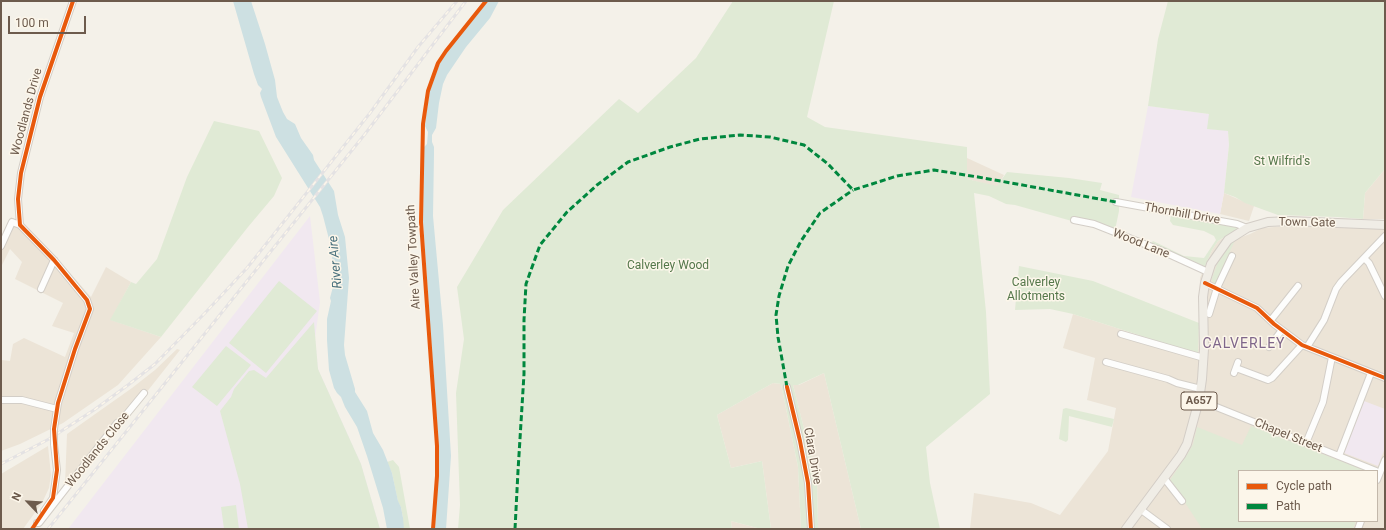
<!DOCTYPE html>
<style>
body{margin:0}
#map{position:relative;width:1386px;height:530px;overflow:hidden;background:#f4f1e9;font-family:Roboto,sans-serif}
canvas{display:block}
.frame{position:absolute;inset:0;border:2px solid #6d5b4d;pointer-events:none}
.legend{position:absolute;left:1238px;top:470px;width:140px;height:52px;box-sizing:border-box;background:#fcf6ea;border:1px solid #c3b8ab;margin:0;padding:5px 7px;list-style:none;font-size:12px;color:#6d5b4d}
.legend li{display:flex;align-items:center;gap:8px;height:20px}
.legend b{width:20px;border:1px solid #c3b8ab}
.north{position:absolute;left:8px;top:482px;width:40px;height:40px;-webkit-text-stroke:3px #fcf6ea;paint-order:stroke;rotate:295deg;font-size:11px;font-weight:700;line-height:16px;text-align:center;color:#6d5b4d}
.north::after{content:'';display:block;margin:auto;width:14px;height:18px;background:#6d5b4d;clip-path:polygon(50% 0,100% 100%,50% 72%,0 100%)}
.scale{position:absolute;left:8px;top:16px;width:78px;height:18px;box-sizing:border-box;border:2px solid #6d5b4d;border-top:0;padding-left:5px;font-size:12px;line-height:14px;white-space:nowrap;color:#6d5b4d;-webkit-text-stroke:3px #fcf6ea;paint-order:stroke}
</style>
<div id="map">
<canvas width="1386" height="530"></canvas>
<div class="frame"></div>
<ul class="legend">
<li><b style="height:5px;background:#e8590c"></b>Cycle path</li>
<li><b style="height:5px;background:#00873e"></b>Path</li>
</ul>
<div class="north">N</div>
<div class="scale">100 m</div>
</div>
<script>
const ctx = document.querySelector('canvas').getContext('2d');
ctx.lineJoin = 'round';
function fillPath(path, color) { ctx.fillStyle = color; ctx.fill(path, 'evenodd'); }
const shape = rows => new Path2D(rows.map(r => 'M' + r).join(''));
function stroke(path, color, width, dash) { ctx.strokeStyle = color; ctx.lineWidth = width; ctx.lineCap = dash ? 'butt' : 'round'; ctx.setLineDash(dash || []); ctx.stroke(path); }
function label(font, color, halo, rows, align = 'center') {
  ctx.font = font + ' Roboto,sans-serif'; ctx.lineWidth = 3; ctx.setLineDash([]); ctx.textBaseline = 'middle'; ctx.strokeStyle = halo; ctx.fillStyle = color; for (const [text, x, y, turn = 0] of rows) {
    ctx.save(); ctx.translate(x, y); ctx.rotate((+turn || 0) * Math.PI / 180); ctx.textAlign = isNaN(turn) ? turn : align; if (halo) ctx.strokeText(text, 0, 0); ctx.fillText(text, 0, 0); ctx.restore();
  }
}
fillPath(shape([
 [967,158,1004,175,997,187,967,179],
 [1385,169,1385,219,1363,219,1365,193],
 [1224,193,1254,206,1249,221,1220,214],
 [11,217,24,225,56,257,91,297,106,267,131,282,111,320,161,337,118,385,63,423,20,444,1,451,1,360,10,361,13,344,24,338,65,357,74,333,52,326,63,303,15,279,22,262,10,249,1,267,1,237],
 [1298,225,1385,229,1385,529,970,529,974,493,1031,503,1060,515,1108,451,1116,408,1087,400,1095,358,1063,348,1073,314,1198,354,1200,278,1212,250,1218,241,1235,231,1239,238,1250,234,1262,228],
 [1239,471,1377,471,1377,521,1239,521],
 [177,349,180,350,70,489,65,484,67,434,132,388,155,370],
 [824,373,861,529,818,529,817,480,793,385,799,385],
 [773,383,781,384,798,467,801,529,771,529,762,461,731,468,717,415],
 [48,446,51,475,49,488,42,503,23,529,1,529,1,474],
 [731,521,761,529,732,529]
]), '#ece4d7');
fillPath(shape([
 [1148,106,1209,114,1228,131,1229,145,1224,193,1220,214,1131,197],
 [310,216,320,302,315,338,318,369,361,464,380,529,68,529],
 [1364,401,1385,409,1385,448,1378,466,1344,453]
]), '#f1e8f0');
fillPath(shape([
 [733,1,834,1,807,117,825,127,967,147,967,179,997,186,1007,172,1069,178,1102,183,1100,190,1119,195,1119,211,1114,235,1093,227,1015,205,1006,204,989,196,974,193,986,312,990,394,926,447,930,483,940,529,861,529,824,373,798,385,793,385,817,480,818,529,801,529,798,467,781,384,773,383,717,415,731,468,762,461,771,529,761,529,731,521,732,529,458,529,460,505,456,393,464,339,457,287,503,210,619,99,638,113,696,58],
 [1168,1,1385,1,1385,169,1365,193,1363,219,1337,217,1278,215,1245,203,1235,197,1224,193,1229,145,1228,131,1207,129,1209,114,1148,106,1158,39],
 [214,121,259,131,282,178,274,196,248,227,161,337,110,320,131,282,136,284,157,259,187,177],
 [1171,215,1236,226,1237,229,1218,241,1212,250,1204,269,1150,244,1153,241,1184,256,1204,258,1216,240,1214,236,1204,231,1173,225,1170,221],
 [1236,238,1231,249,1216,285,1212,281,1212,278,1218,262,1227,246],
 [1019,266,1093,281,1199,323,1198,354,1073,314,1050,309,1015,310],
 [279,281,317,311,266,373,229,343],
 [314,322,318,369,361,464,380,529,248,529,240,484,220,411,231,397,234,389,249,371,254,370,266,378],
 [226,346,251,365,217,406,192,387],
 [1066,408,1114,419,1112,427,1069,416,1068,440,1066,442,1059,439,1063,409],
 [1251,426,1366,471,1239,471,1239,521,1356,521,1353,529,1200,529,1201,527,1170,480,1188,453,1193,444,1197,427,1242,445],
 [393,460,399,467,410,529,404,529,403,526,403,518,401,507,398,502,392,473,387,462],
 [236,505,239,529,224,529,221,507]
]), '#e0ead5');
fillPath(shape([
 [233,1,251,1,265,44,275,80,277,97,283,112,287,119,295,124,301,138,313,155,314,160,334,191,338,215,345,237,349,278,344,345,345,355,355,389,355,392,367,411,373,433,383,450,392,473,398,501,401,507,403,518,404,529,387,529,383,508,367,456,357,427,345,407,341,397,337,393,334,388,329,370,327,340,327,319,331,301,330,298,334,283,334,274,331,247,323,216,320,207,276,137,261,97,260,93,262,89,258,85,254,74],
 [488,1,499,1,490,18,466,47,447,75,443,84,439,103,436,128,432,135,432,142,434,147,434,154,433,216,443,325,451,456,446,529,435,529,439,458,423,221,424,147,427,144,428,132,425,126,426,115,430,90,440,63,452,45]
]), '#cde0e2');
const minor = shape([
 [1116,202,1237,224,1247,228],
 [1074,220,1094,224,1162,251,1208,272],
 [1,246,12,222,20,225],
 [1365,259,1369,263,1385,296],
 [1205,283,1257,308,1274,324,1302,345,1385,378],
 [41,289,54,260],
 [1209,314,1217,288,1232,256],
 [1271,320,1298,286],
 [1121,334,1204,358],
 [1269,347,1282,330],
 [1307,347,1324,320,1336,289,1341,282,1385,236],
 [1106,362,1168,379,1177,383,1201,389],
 [1236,368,1268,380,1272,378,1302,345],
 [1234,373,1238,362],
 [787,387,800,441,808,483,811,529],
 [1,400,22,400,57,409],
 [1199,400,1376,471],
 [54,429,58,403,75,349,90,309,87,300,54,260,20,225,18,199,21,173,40,97,73,1],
 [1306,443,1323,402,1332,357],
 [1339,456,1371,373],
 [1164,478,1182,501],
 [1377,480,1385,460],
 [1140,509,1167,529],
 [44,511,53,498,57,470,54,444],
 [37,523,39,523,117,423,121,421,144,393],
 [1358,529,1361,521]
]);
const major = shape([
 [1126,529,1181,455,1187,444,1199,400,1202,379,1204,349,1203,297,1205,283,1211,264,1228,240,1247,228,1268,222,1290,221,1385,225]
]);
stroke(minor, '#d3cec7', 8);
stroke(major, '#d3cdc6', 10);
stroke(minor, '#fdfdfc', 6);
stroke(major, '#f0ede6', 8);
const rail = shape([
 [1,464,49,439,94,410,128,385,155,364,205,313,247,268,370,113,418,47,457,1],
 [48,529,365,134,466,1]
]);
stroke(rail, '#e4e2e3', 3);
stroke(rail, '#fcf6ea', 1.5, [4.5]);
const minorBridge = shape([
 [54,429,54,444]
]);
stroke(minorBridge, '#d3cec7', 8, []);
stroke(minorBridge, '#fdfdfc', 6);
stroke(shape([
 [787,387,778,337,776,315,779,296,788,266,801,241,820,213,853,190],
 [515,529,518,471,524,374,524,320,526,284,540,245,567,212,597,185,628,162,670,147,700,139,740,135,770,137,804,145,828,164,853,190,897,176,934,170,978,177,1116,202]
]), '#00873e', 3, [6, 3]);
stroke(shape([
 [1205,283,1257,308,1274,324,1302,345,1385,378],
 [787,387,800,441,808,483,811,529],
 [32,529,53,498,57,470,54,429,58,403,75,349,90,309,87,300,54,260,20,225,18,199,21,173,40,97,73,1],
 [433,529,437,476,437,446,421,222,423,124,428,91,438,63,446,51,486,1]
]), '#e8590c', 4);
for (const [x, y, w] of [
 [1199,401,36]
]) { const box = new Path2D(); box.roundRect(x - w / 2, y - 9, w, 18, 3); ctx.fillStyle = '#fcf6ea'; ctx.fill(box); stroke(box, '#6d5b4d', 1); }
label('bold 11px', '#6d5b4d', null, [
 ["A657",1199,401]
]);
label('12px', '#6d5b4d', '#fcf6ea', [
 ["Woodlands Drive",27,112,-75],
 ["Thornhill Drive",1182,214,10],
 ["Town Gate",1307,223,1],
 ["Wood Lane",1141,244,22],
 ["Aire Valley Towpath",414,257,-93],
 ["Chapel Street",1288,436,22],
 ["Woodlands Close",98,450,-51],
 ["Clara Drive",812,456,80]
]);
label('12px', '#54774a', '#fcf6ea', [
 ["St Wilfrid's",1282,162],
 ["Calverley Wood",668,266],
 ["Calverley",1036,283],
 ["Allotments",1036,297]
]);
label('italic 13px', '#4b727e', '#fcf6ea', [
 ["River Aire",336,262,-95]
]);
ctx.letterSpacing = '1px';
label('14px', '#7f668a', '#fcf6ea', [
 ["CALVERLEY",1244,344]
]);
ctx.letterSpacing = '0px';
</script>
